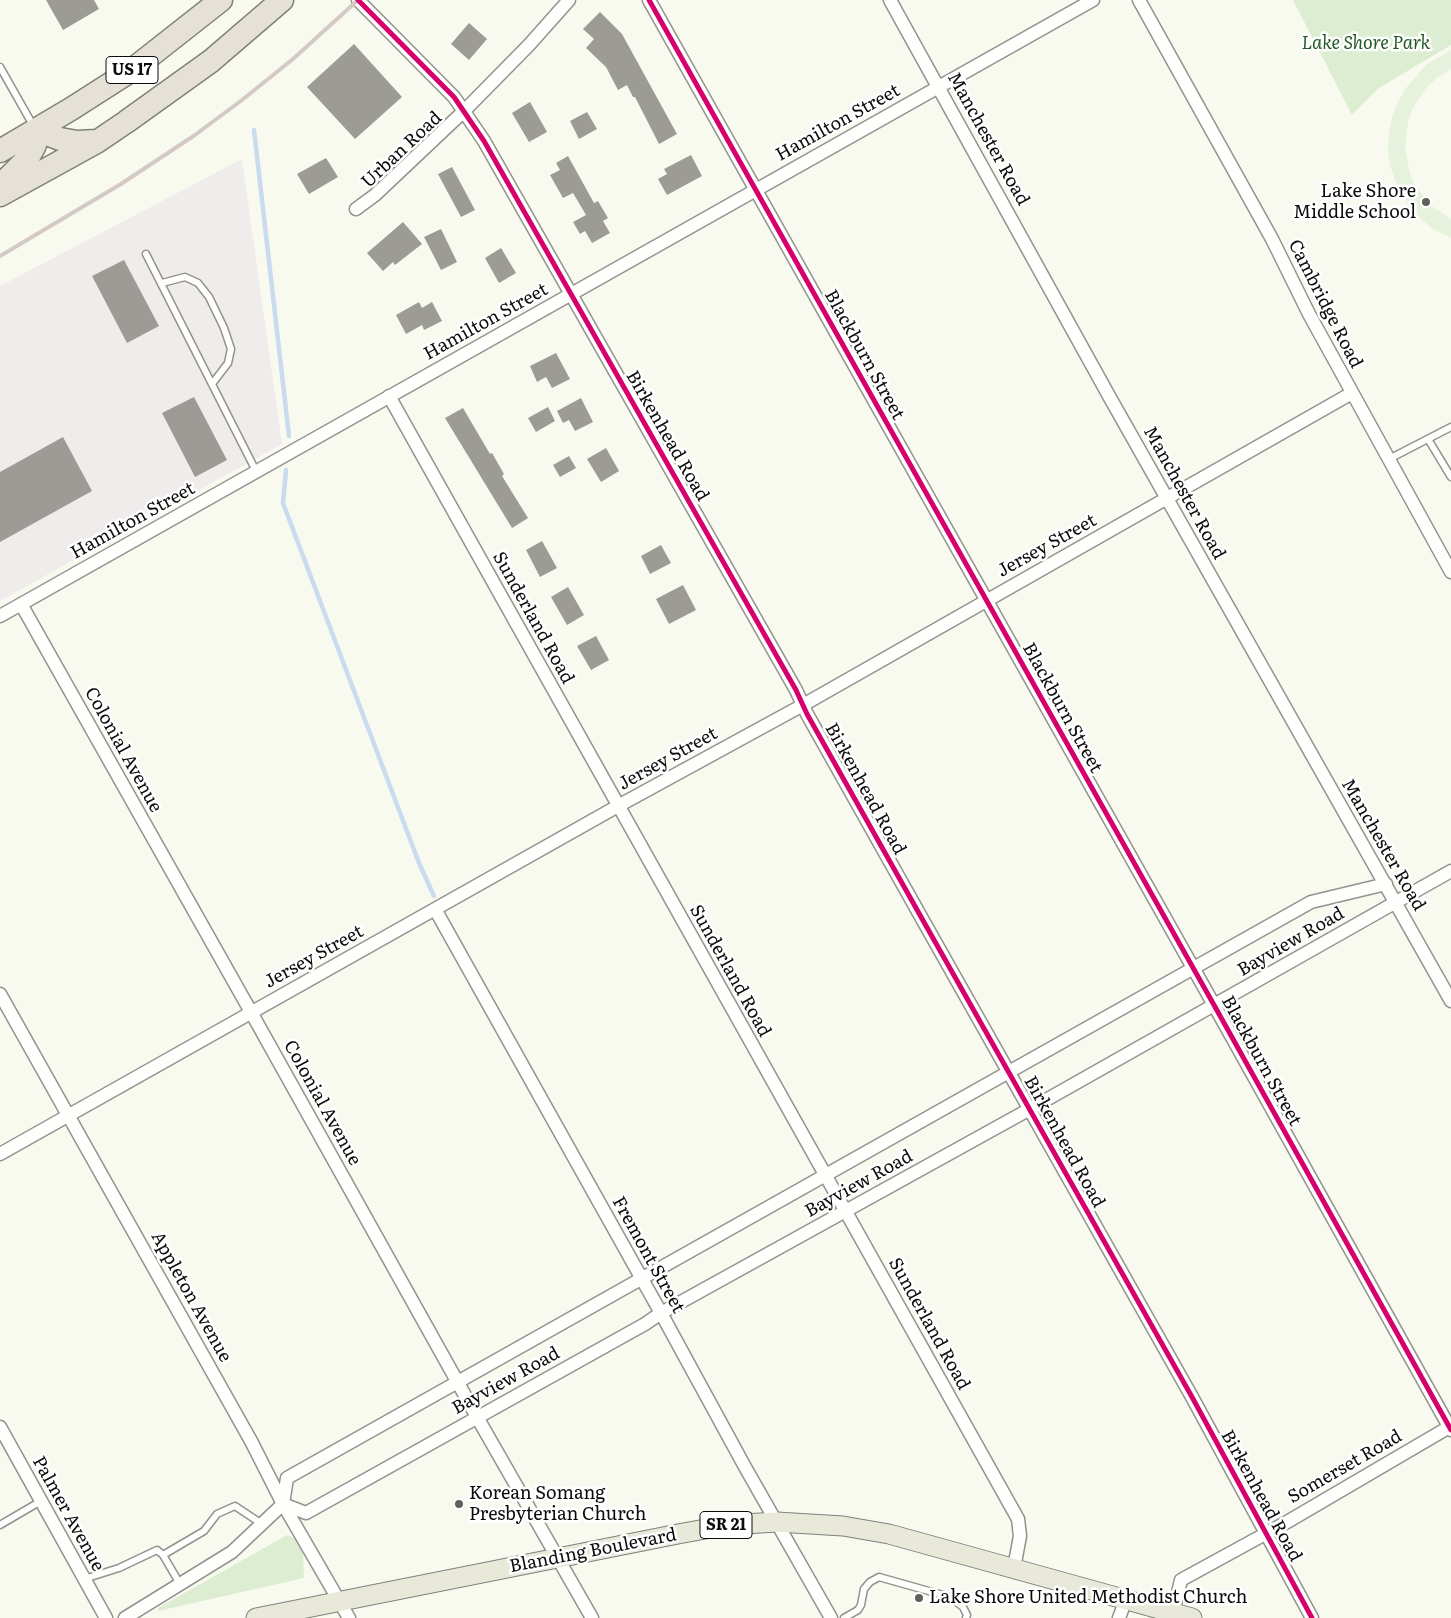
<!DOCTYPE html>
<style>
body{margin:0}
canvas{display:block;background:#f8faf0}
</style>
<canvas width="1451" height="1618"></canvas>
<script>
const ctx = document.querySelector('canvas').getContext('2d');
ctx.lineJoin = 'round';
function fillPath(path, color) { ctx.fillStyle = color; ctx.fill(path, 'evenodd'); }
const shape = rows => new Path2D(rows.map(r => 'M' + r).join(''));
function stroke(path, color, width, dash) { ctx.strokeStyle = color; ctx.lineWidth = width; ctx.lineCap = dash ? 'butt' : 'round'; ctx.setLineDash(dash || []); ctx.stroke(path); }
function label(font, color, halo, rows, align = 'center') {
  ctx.font = font + ' Literata,serif'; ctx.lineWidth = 5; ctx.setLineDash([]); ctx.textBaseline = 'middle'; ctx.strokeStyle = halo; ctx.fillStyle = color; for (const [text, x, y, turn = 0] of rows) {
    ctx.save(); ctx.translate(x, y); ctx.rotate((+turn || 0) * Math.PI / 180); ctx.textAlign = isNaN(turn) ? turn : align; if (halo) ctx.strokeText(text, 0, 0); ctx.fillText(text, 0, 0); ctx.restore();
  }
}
fillPath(shape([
 [242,159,282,444,0,601,0,286]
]), '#f0ecec');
fillPath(shape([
 [1293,0,1451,0,1451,45,1379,88,1352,115],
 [287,1535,294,1538,303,1553,304,1578,158,1611,158,1608]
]), '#ddedd2');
fillPath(shape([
 [1451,50,1451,69,1437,78,1426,88,1412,110,1408,122,1405,148,1410,174,1416,187,1433,207,1451,219,1451,238,1433,229,1422,220,1410,207,1402,195,1395,180,1390,166,1388,149,1389,134,1392,117,1397,103,1405,89,1426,65]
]), '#e7f2dc');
stroke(shape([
 [254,130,289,436],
 [286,470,283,503,419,863,434,896]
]), '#cadbef', 4.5);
fillPath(shape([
 [46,0,94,0,99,9,63,30],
 [600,12,622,34,677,134,659,144,635,97,633,97,627,85,618,90,606,67,586,48,594,39,583,29],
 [469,23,487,39,469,60,451,44],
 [354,44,402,97,355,139,307,87],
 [530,102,547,132,529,142,512,113],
 [587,112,597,129,579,139,570,121],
 [691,155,702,176,667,195,658,179,667,174,664,169],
 [568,156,594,203,598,201,608,218,603,221,610,233,592,243,585,231,580,234,573,222,586,215,573,193,563,198,550,175,560,170,556,163],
 [326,158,338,177,309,194,297,174],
 [452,167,475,210,461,217,438,174],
 [403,222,422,244,395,265,393,262,383,271,367,253],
 [441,229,457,262,441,270,424,237],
 [501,248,516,273,499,283,485,258],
 [124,260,159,326,127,343,92,276],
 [419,302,422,308,432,302,442,321,424,330,422,325,406,334,396,315],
 [556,353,570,379,552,388,546,377,537,382,530,366],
 [194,397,227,460,195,477,162,413],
 [581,398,593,422,575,431,569,420,563,423,557,411],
 [548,407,555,421,536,432,528,418],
 [463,408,490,454,492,453,504,474,502,476,528,518,512,528,445,418],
 [63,437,92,491,0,542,0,472],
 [606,448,619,471,601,482,587,459],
 [569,456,576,468,560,477,553,465],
 [542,541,557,568,540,577,526,550],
 [661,545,671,563,650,574,641,556],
 [683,585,696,610,669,624,656,599],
 [568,587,584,615,567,625,551,597],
 [596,636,609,660,591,670,577,646]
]), '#9c9b96');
const lane = shape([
 [0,67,34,127],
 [146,254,256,471],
 [162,283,185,277,198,283,209,297,224,328,231,349,228,363,212,384],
 [1428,439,1451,477],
 [1389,459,1451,427],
 [0,1525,41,1501],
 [163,1555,204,1531,217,1514,235,1506,262,1524],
 [84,1579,119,1568,157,1550,163,1555,180,1584],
 [844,1618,858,1610,861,1605,864,1589,870,1582,879,1577,950,1597,963,1607,967,1615,966,1618]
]);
const street = shape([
 [358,0,454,97,484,141,796,690,807,714,925,924,1192,1397,1312,1618],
 [649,0,1214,1005,1451,1430],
 [890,0,1109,396,1451,1001],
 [1139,0,1272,239,1309,314,1451,572],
 [356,209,375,195,464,111,529,45,569,0],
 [389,396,1018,1519,1020,1536,1014,1568],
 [21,604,251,1012,477,1417,592,1618],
 [0,616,1093,0],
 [435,909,661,1313,745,1467,831,1618],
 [0,994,251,1441,283,1504,349,1618],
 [0,1154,618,806,803,705,1352,393],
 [0,1427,106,1618],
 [283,1504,306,1513,645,1324,661,1313,1030,1109,1451,871],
 [1173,1613,1181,1580,1287,1522,1451,1426],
 [125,1618,232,1552,283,1504,287,1478,1311,902,1386,884],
 [1119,1618,1126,1599]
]);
const primary = shape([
 [256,1618,678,1534,727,1525,777,1522,843,1526,889,1534,1192,1618]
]);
const highway = shape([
 [36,130,60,139,77,142,96,141],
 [0,151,71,109,132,70,221,0],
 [0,186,28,158,35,145,36,130],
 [0,195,98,141,126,122,211,61,282,0]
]);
stroke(lane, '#92938f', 9);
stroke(street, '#92938f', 15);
stroke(primary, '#80807c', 21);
stroke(highway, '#80807c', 25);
stroke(lane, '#fefefd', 6);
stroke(street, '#fefefd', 12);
stroke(primary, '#e9e9da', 19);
stroke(highway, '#e6e1d6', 22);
stroke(shape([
 [0,256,121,184,195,135,242,100,293,59,358,0]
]), '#d4c9c5', 4);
stroke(shape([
 [358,0,454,97,484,141,796,690,807,714,925,924,1192,1397,1312,1618],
 [649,0,1214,1005,1451,1430]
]), '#d6006c', 5);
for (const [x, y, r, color] of [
 [1426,202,5,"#5f5f5c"],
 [459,1504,5,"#5f5f5c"],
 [919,1598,5,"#5f5f5c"]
]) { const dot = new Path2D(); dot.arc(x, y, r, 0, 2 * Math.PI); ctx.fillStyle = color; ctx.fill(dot); stroke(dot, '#fff', 2); }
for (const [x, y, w] of [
 [132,70,52],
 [726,1525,52]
]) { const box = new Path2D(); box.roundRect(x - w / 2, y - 13.5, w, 27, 4); ctx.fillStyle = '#fff'; ctx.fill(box); stroke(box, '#0c0c0c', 1); }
label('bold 16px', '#0c0c0c', null, [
 ["US 17",132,70],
 ["SR 21",726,1525]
]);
label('italic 18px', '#245b25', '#fff', [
 ["Lake Shore Park",1366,44]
]);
label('18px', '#0c0c0c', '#fff', [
 ["Hamilton Street",838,123,-29],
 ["Manchester Road",988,139,61],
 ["Urban Road",402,150,-43],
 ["Cambridge Road",1325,304,63],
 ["Hamilton Street",486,322,-29],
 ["Blackburn Street",864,355,61],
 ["Birkenhead Road",667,436,60],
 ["Manchester Road",1184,493,61],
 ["Hamilton Street",133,521,-29],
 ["Jersey Street",1047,546,-29],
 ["Sunderland Road",533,618,61],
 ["Blackburn Street",1062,708,61],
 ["Colonial Avenue",123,750,61],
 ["Jersey Street",668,759,-29],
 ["Birkenhead Road",865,789,61],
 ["Manchester Road",1383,845,60],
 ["Bayview Road",1291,942,-30],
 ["Jersey Street",314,957,-29],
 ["Sunderland Road",730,971,61],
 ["Blackburn Street",1261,1061,61],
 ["Colonial Avenue",322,1103,61],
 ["Birkenhead Road",1064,1142,61],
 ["Bayview Road",859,1184,-29],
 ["Fremont Street",648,1255,61],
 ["Appleton Avenue",191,1297,61],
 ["Sunderland Road",929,1324,61],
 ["Bayview Road",506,1381,-29],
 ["Somerset Road",1345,1467,-30],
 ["Birkenhead Road",1261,1496,61],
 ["Palmer Avenue",68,1514,61],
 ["Blanding Boulevard",593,1551,-11]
]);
label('18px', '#0c0c0c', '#fff', [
 ["Lake Shore",1416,192,"right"],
 ["Middle School",1416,213,"right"],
 ["Korean Somang",469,1494],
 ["Presbyterian Church",469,1515],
 ["Lake Shore United Methodist Church",929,1598]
], 'left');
</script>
